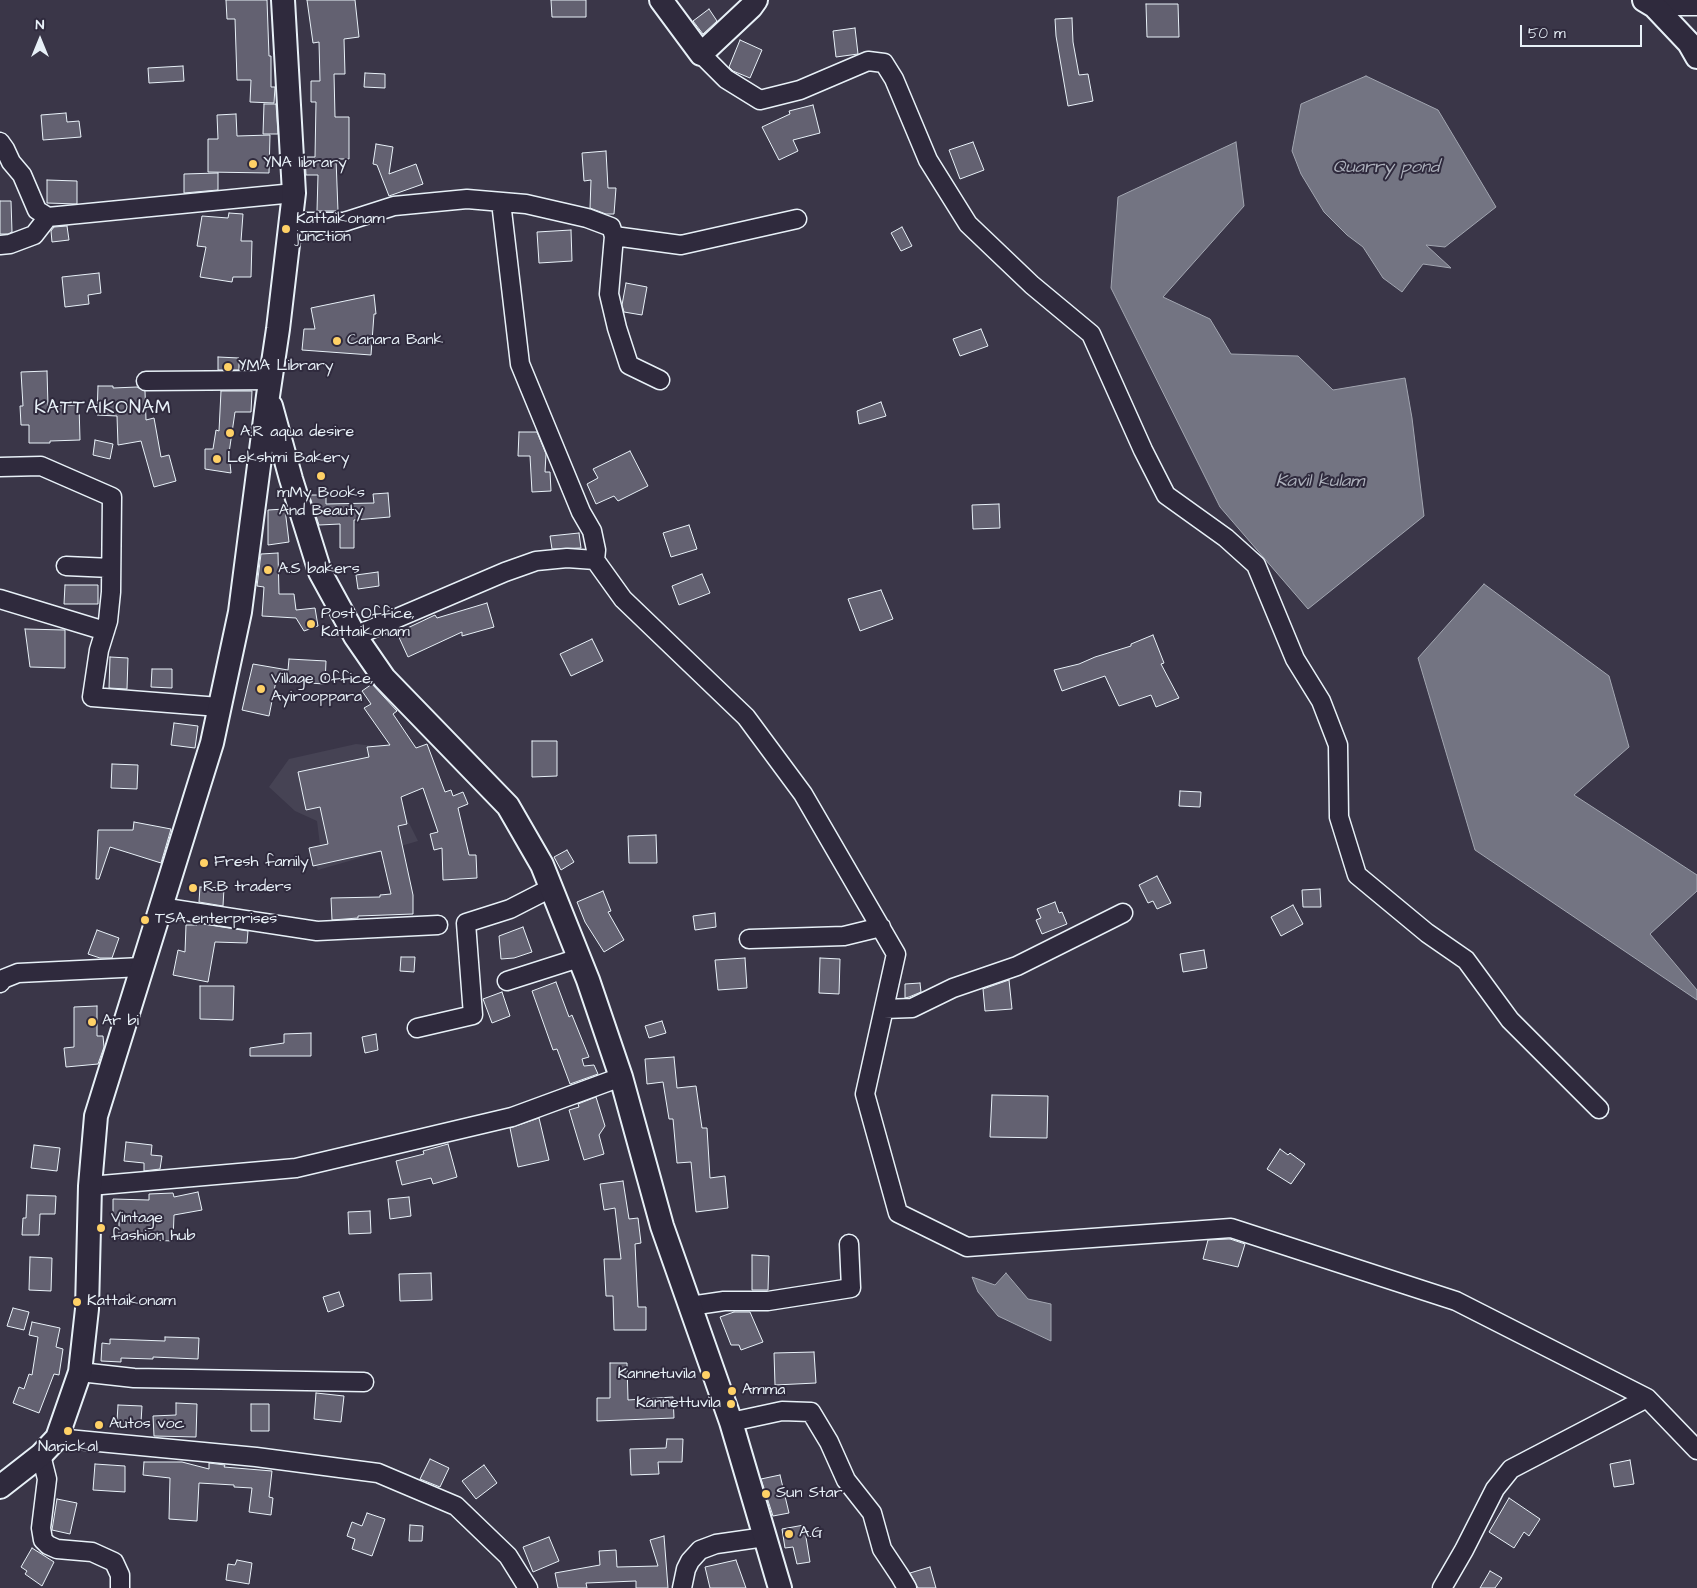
<!DOCTYPE html>
<style>
body{margin:0}
#map{position:relative;width:1697px;height:1588px;overflow:hidden;background:#3a3648;font-family:"Architects Daughter",sans-serif}
canvas{display:block}
.north{position:absolute;left:15px;top:15px;width:50px;height:50px;-webkit-text-stroke:4px #2f2a3d;paint-order:stroke;rotate:0deg;font-size:14px;font-weight:700;line-height:20px;text-align:center;color:#e8f1f8}
.north::after{content:'';display:block;margin:auto;width:18px;height:22px;background:#e8f1f8;clip-path:polygon(50% 0,100% 100%,50% 72%,0 100%)}
.scale{position:absolute;left:1520px;top:25px;width:122px;height:22px;box-sizing:border-box;border:2px solid #e8f1f8;border-top:0;padding-left:6px;font-size:15px;line-height:18px;white-space:nowrap;color:#e8f1f8;-webkit-text-stroke:4px #2f2a3d;paint-order:stroke}
</style>
<div id="map">
<canvas width="1697" height="1588"></canvas>
<div class="north">N</div>
<div class="scale">50 m</div>
</div>
<script>
const ctx = document.querySelector('canvas').getContext('2d');
ctx.lineJoin = 'round';
function fillPath(path, color) { ctx.fillStyle = color; ctx.fill(path, 'evenodd'); }
const shape = rows => new Path2D(rows.map(r => 'M' + r).join(''));
function stroke(path, color, width, dash) { ctx.strokeStyle = color; ctx.lineWidth = width; ctx.lineCap = dash ? 'butt' : 'round'; ctx.setLineDash(dash || []); ctx.stroke(path); }
function label(font, color, halo, rows, align = 'center') {
  ctx.font = font + ' "Architects Daughter",sans-serif'; ctx.lineWidth = 4; ctx.setLineDash([]); ctx.textBaseline = 'middle'; ctx.strokeStyle = halo; ctx.fillStyle = color; for (const [text, x, y, turn = 0] of rows) {
    ctx.save(); ctx.translate(x, y); ctx.rotate((+turn || 0) * Math.PI / 180); ctx.textAlign = isNaN(turn) ? turn : align; if (halo) ctx.strokeText(text, 0, 0); ctx.fillText(text, 0, 0); ctx.restore();
  }
}
fillPath(shape([
 [356,744,375,746,394,793,418,841,318,870,314,860,320,845,317,821,295,811,269,787,289,759]
]), '#464354');
const water = shape([
 [1366,76,1438,110,1496,207,1445,247,1426,245,1451,268,1423,264,1402,292,1383,278,1363,247,1347,235,1324,212,1301,174,1292,151,1301,104,1366,76],
 [1236,142,1244,206,1163,297,1210,319,1231,354,1298,356,1333,390,1405,378,1412,418,1424,516,1308,609,1220,507,1111,288,1118,197,1236,142],
 [1484,584,1609,676,1629,747,1574,795,1697,875,1697,891,1650,934,1697,990,1697,1000,1475,850,1418,658,1484,584],
 [1006,1273,1028,1299,1051,1304,1051,1341,998,1316,978,1292,972,1277,995,1285,1006,1273]
]);
fillPath(water, '#737482');
stroke(water, '#a2a6b1', 1);
const building = shape([
 [226,0,267,0,269,56,271,56,271,87,275,87,274,103,250,102,251,80,237,80,235,19,227,19,226,0],
 [307,0,355,0,359,37,344,39,345,74,334,74,335,117,349,117,349,159,336,159,338,211,317,211,318,175,306,175,305,157,315,157,316,102,311,102,311,81,320,81,319,42,313,43,307,0],
 [551,0,586,0,586,17,552,17,551,0],
 [1146,4,1178,4,1179,37,1147,37,1146,4],
 [709,9,717,21,703,34,693,21,709,9],
 [1072,18,1073,42,1079,75,1088,74,1093,101,1068,106,1056,36,1055,19,1072,18],
 [855,28,858,54,836,57,833,31,855,28],
 [740,40,762,50,750,78,733,71,729,67,740,40],
 [183,66,184,81,149,83,148,68,183,66],
 [365,73,385,74,385,88,364,87,365,73],
 [264,104,276,104,278,134,263,134,264,104],
 [813,105,820,133,793,140,798,151,779,160,762,127,790,114,789,111,813,105],
 [66,113,67,122,79,121,81,137,43,140,41,115,66,113],
 [236,114,237,136,270,135,269,173,208,172,208,139,218,139,217,115,236,114],
 [973,142,984,170,960,179,949,150,973,142],
 [376,144,393,147,389,174,416,164,423,184,389,196,377,165,373,164,376,144],
 [606,151,608,188,616,188,614,214,606,214,590,208,591,180,584,181,582,153,606,151],
 [218,173,218,190,184,193,184,174,218,173],
 [47,180,77,181,77,204,47,203,47,180],
 [0,201,11,201,12,232,8,234,0,234,0,201],
 [229,213,243,214,241,241,252,241,251,277,233,277,232,282,200,277,206,247,197,246,202,216,228,218,229,213],
 [67,226,69,240,52,242,51,231,54,227,67,226],
 [902,227,912,246,901,251,891,233,902,227],
 [571,230,572,261,539,263,537,232,571,230],
 [99,273,101,293,88,295,89,304,65,307,62,277,99,273],
 [626,283,647,287,642,315,624,312,622,305,626,283],
 [374,295,376,314,374,314,371,355,302,350,304,329,315,329,311,308,374,295],
 [981,329,988,346,960,356,953,339,981,329],
 [218,357,239,358,239,370,218,370,218,357],
 [47,371,48,406,79,405,80,440,50,441,50,443,29,443,29,425,21,425,20,406,23,406,21,372,47,371],
 [98,386,113,386,113,388,137,387,145,391,146,420,154,418,161,457,169,455,176,481,154,487,141,441,118,445,117,416,97,415,98,386],
 [221,391,252,391,251,412,235,412,229,453,231,473,205,469,205,449,213,449,216,430,219,431,221,391],
 [881,402,886,416,859,424,857,411,881,402],
 [519,432,537,432,546,454,545,472,550,472,551,491,532,492,530,456,518,456,519,432],
 [95,440,113,444,110,459,93,455,95,440],
 [630,451,648,486,618,501,614,496,596,504,587,484,598,478,593,469,630,451],
 [388,493,390,517,354,520,354,548,340,548,340,524,319,525,310,497,310,495,326,495,326,504,374,503,373,494,388,493],
 [999,504,1000,528,973,529,972,505,999,504],
 [285,509,289,542,268,545,268,510,285,509],
 [689,525,697,549,671,557,663,533,689,525],
 [579,533,581,548,552,549,550,536,579,533],
 [278,553,279,594,294,594,296,610,315,608,318,626,304,631,296,618,262,616,264,587,257,586,261,554,278,553],
 [378,572,379,586,358,589,356,575,378,572],
 [702,574,710,593,679,605,672,586,702,574],
 [65,585,98,585,98,604,64,604,65,585],
 [881,590,893,619,860,631,848,599,881,590],
 [487,603,494,627,462,636,462,632,408,657,397,633,435,615,437,618,487,603],
 [25,629,65,630,65,668,30,667,25,629],
 [1153,635,1164,663,1161,664,1179,698,1156,707,1151,695,1119,706,1105,676,1062,691,1054,670,1079,664,1095,657,1131,646,1131,644,1153,635],
 [592,639,603,661,571,676,560,654,592,639],
 [110,657,128,658,127,689,109,688,110,657],
 [289,659,326,661,325,684,276,681,269,716,242,710,253,664,288,670,289,659],
 [152,669,172,669,172,688,151,687,152,669],
 [372,684,397,711,393,714,416,748,427,744,445,792,451,790,453,796,463,792,468,804,458,808,469,855,476,855,477,878,443,880,442,848,434,850,430,834,438,832,423,788,401,797,407,824,398,826,413,895,413,914,358,916,358,918,332,920,331,898,380,897,380,895,391,894,381,851,313,866,309,848,328,844,320,807,306,810,298,772,369,757,367,747,390,745,364,708,371,704,362,691,372,684],
 [174,723,198,726,195,748,171,745,174,723],
 [532,741,557,741,557,776,532,777,532,741],
 [112,764,138,765,137,789,111,788,112,764],
 [1180,791,1201,792,1200,807,1179,806,1180,791],
 [134,822,171,829,161,863,110,847,99,879,96,879,98,830,133,830,134,822],
 [656,835,657,863,629,863,628,836,656,835],
 [567,850,574,862,561,870,554,857,567,850],
 [1157,876,1171,903,1157,909,1153,901,1148,903,1139,885,1157,876],
 [200,887,224,888,223,906,199,902,200,887],
 [1320,889,1321,907,1303,907,1302,890,1320,889],
 [603,891,611,911,608,912,624,940,604,952,585,922,577,902,603,891],
 [1055,902,1059,913,1062,912,1067,924,1042,934,1036,920,1041,918,1037,909,1055,902],
 [1293,905,1303,924,1281,936,1271,917,1293,905],
 [715,913,716,927,695,930,693,916,715,913],
 [197,923,248,931,247,943,215,942,208,982,173,975,178,950,185,952,186,925,197,925,197,923],
 [523,927,532,952,514,958,501,959,499,936,523,927],
 [97,930,119,938,112,958,100,958,88,954,97,930],
 [1204,950,1207,968,1183,972,1180,954,1204,950],
 [401,957,415,957,414,972,400,971,401,957],
 [745,958,747,988,718,990,715,960,745,958],
 [820,958,840,959,839,994,819,993,820,958],
 [1009,980,1012,1009,985,1011,983,989,1009,980],
 [556,982,569,1017,572,1015,589,1057,582,1059,584,1066,594,1065,598,1074,570,1084,557,1049,553,1050,532,991,556,982],
 [920,983,921,992,909,997,905,998,905,984,920,983],
 [200,986,234,986,233,1020,200,1019,200,986],
 [502,992,510,1016,492,1023,483,999,502,992],
 [97,1006,97,1036,103,1036,104,1047,98,1064,66,1067,64,1048,74,1047,74,1007,97,1006],
 [662,1021,666,1033,649,1038,645,1026,662,1021],
 [311,1033,311,1056,250,1056,250,1048,284,1043,284,1034,311,1033],
 [376,1034,378,1050,365,1053,362,1037,376,1034],
 [674,1057,677,1088,696,1086,702,1128,707,1128,710,1178,725,1176,728,1208,696,1212,691,1162,677,1163,673,1119,669,1119,663,1082,647,1084,645,1059,674,1057],
 [992,1095,1048,1096,1047,1138,990,1137,992,1095],
 [596,1097,605,1126,599,1135,604,1154,584,1160,569,1110,579,1107,578,1104,596,1097],
 [539,1118,549,1160,518,1167,510,1128,539,1118],
 [126,1142,152,1145,151,1155,162,1156,160,1169,144,1171,144,1163,124,1161,126,1142],
 [448,1144,457,1177,433,1184,431,1178,402,1185,396,1161,424,1154,423,1151,448,1144],
 [34,1145,60,1148,57,1171,31,1168,34,1145],
 [1280,1149,1288,1155,1290,1153,1305,1164,1291,1184,1267,1169,1280,1149],
 [623,1181,629,1219,638,1218,641,1243,635,1244,638,1307,646,1307,646,1330,614,1330,613,1296,606,1296,604,1259,621,1259,615,1208,604,1210,600,1184,623,1181],
 [198,1192,202,1210,174,1215,173,1241,119,1239,119,1216,113,1216,113,1199,149,1200,149,1194,173,1193,174,1197,198,1192],
 [27,1195,56,1196,55,1214,40,1214,39,1235,22,1235,23,1218,26,1218,27,1195],
 [409,1197,411,1216,390,1219,388,1199,409,1197],
 [370,1211,371,1233,349,1234,348,1212,370,1211],
 [1230,1239,1245,1244,1238,1267,1203,1259,1208,1240,1230,1239],
 [752,1255,769,1256,768,1290,752,1290,752,1255],
 [30,1257,52,1258,51,1291,29,1290,30,1257],
 [431,1273,432,1300,400,1301,399,1274,431,1273],
 [339,1292,344,1306,328,1312,323,1297,339,1292],
 [13,1308,29,1312,24,1330,7,1326,13,1308],
 [734,1312,750,1312,763,1342,741,1350,739,1345,731,1345,720,1317,734,1312],
 [32,1322,60,1328,56,1347,63,1349,59,1375,54,1374,39,1413,13,1403,19,1387,24,1389,29,1374,32,1375,38,1337,29,1335,32,1322],
 [165,1337,199,1338,198,1359,153,1357,153,1359,121,1358,121,1362,101,1361,102,1343,110,1344,110,1339,165,1341,165,1337],
 [814,1352,816,1383,775,1385,774,1353,814,1352],
 [610,1363,627,1363,628,1400,673,1397,674,1418,597,1421,597,1398,610,1398,610,1363],
 [316,1393,344,1396,341,1422,314,1419,316,1393],
 [176,1403,197,1404,196,1437,154,1436,153,1416,176,1415,176,1403],
 [251,1404,269,1404,269,1431,251,1431,251,1404],
 [118,1405,142,1406,141,1422,117,1421,118,1405],
 [667,1439,683,1439,682,1462,658,1462,659,1474,631,1475,630,1449,666,1448,667,1439],
 [430,1459,449,1468,440,1487,420,1479,430,1459],
 [1630,1460,1634,1484,1614,1487,1610,1464,1630,1460],
 [144,1462,182,1462,209,1469,209,1463,225,1465,224,1467,272,1471,269,1497,273,1498,271,1515,249,1512,252,1488,234,1487,234,1485,199,1483,197,1521,169,1519,170,1478,143,1475,144,1462],
 [95,1464,125,1466,125,1492,93,1490,95,1464],
 [484,1465,497,1483,476,1499,462,1481,484,1465],
 [780,1475,789,1513,773,1516,761,1479,780,1475],
 [1509,1498,1540,1519,1529,1536,1524,1532,1514,1548,1489,1532,1509,1498],
 [57,1499,77,1503,70,1534,52,1530,57,1499],
 [367,1513,385,1519,372,1556,352,1549,355,1539,347,1536,352,1522,362,1526,367,1513],
 [410,1525,423,1526,422,1541,409,1541,410,1525],
 [804,1525,810,1562,797,1564,793,1547,785,1548,782,1529,804,1525],
 [664,1536,668,1588,636,1588,636,1581,586,1583,587,1588,558,1588,555,1573,600,1565,599,1551,616,1550,617,1567,658,1566,650,1540,664,1536],
 [549,1537,559,1561,533,1572,523,1547,549,1537],
 [32,1548,54,1562,42,1586,25,1574,27,1571,21,1567,32,1548],
 [237,1560,252,1563,249,1584,226,1580,228,1564,235,1565,237,1560],
 [736,1560,746,1588,710,1588,705,1567,736,1560],
 [930,1567,936,1588,918,1588,910,1573,930,1567],
 [1490,1571,1502,1578,1495,1588,1480,1588,1490,1571]
]);
fillPath(building, '#636171');
stroke(building, '#e8f1f8', 1);
const minor = shape([
 [1654,6,1697,6],
 [701,54,726,79,760,100,800,90,868,61,884,63,894,79,928,160,968,224,1032,285,1091,334,1143,450,1166,495,1226,538,1256,565,1295,659,1321,701,1338,745,1339,817,1357,875,1427,933,1466,960,1510,1020,1599,1109],
 [0,142,5,149,11,162,22,175,37,210,48,217,294,193],
 [501,202,520,364,581,512,592,531,596,550,595,560],
 [291,222,344,222,394,206,467,199,526,204,587,218,611,227,614,236,609,294,617,328,629,365,660,380],
 [614,236,681,245,797,219],
 [0,245,10,244,34,235,48,217],
 [146,381,271,380],
 [0,467,41,466,112,497,111,592,108,621,99,650,92,697,219,707],
 [66,566,111,568],
 [0,599,105,631],
 [355,636,505,572,536,561,567,558,595,560,623,599,746,717,803,794,896,954,865,1094,898,1213,967,1247,1231,1228,1456,1301,1647,1398,1697,1450],
 [160,907,317,931,438,925],
 [749,939,844,936,881,927],
 [507,981,579,958],
 [0,983,3,979,18,973,142,967],
 [884,1009,912,1008,953,988,1017,966,1123,913],
 [417,1028,473,1015,466,923,510,909,551,888],
 [90,1186,296,1168,512,1117,621,1077],
 [690,1306,724,1301,768,1301,851,1288,849,1244],
 [80,1372,134,1378,364,1382],
 [731,1422,782,1411,811,1412,829,1442,846,1480,872,1513,882,1549,900,1576,907,1588],
 [57,1438,256,1457,378,1473,456,1506,508,1556,528,1588],
 [41,1455,47,1479,41,1528,43,1540,48,1545,57,1549,92,1552,114,1562,120,1575,120,1588],
 [682,1588,686,1569,690,1561,700,1550,716,1544,765,1537],
 [1442,1588,1464,1550,1495,1489,1511,1469,1647,1398]
]);
const major = shape([
 [661,0,701,54,751,7,756,0],
 [1644,0,1654,6,1689,43,1697,57],
 [271,406,291,479,320,572,355,636,384,678,508,806,542,865,588,980,621,1077,662,1226,731,1422,780,1588],
 [0,1487,41,1455,57,1438,80,1372,87,1309,90,1186,96,1116,212,743,240,612,268,396,278,329,294,193,283,0]
]);
stroke(minor, '#e8f1f8', 21);
stroke(major, '#e8f1f8', 26);
stroke(minor, '#2f2a3d', 18);
stroke(major, '#2f2a3d', 22);
for (const [x, y, r, color] of [
 [253,164,5,"#ffd166"],
 [286,229,5,"#ffd166"],
 [337,341,5,"#ffd166"],
 [228,367,5,"#ffd166"],
 [230,433,5,"#ffd166"],
 [217,459,5,"#ffd166"],
 [321,476,5,"#ffd166"],
 [268,570,5,"#ffd166"],
 [311,624,5,"#ffd166"],
 [261,689,5,"#ffd166"],
 [204,863,5,"#ffd166"],
 [193,888,5,"#ffd166"],
 [145,920,5,"#ffd166"],
 [92,1022,5,"#ffd166"],
 [101,1228,5,"#ffd166"],
 [77,1302,5,"#ffd166"],
 [706,1375,5,"#ffd166"],
 [732,1391,5,"#ffd166"],
 [731,1404,5,"#ffd166"],
 [99,1425,5,"#ffd166"],
 [68,1431,5,"#ffd166"],
 [766,1494,5,"#ffd166"],
 [789,1534,5,"#ffd166"]
]) { const dot = new Path2D(); dot.arc(x, y, r, 0, 2 * Math.PI); ctx.fillStyle = color; ctx.fill(dot); stroke(dot, '#2f2a3d', 2); }
label('16px', '#e8f1f8', '#2f2a3d', [
 ["YNA library",263,164],
 ["Kattaikonam",296,220],
 ["junction",296,238],
 ["Canara Bank",347,341],
 ["YMA Library",238,367],
 ["A.R aqua desire",240,433],
 ["Lekshmi Bakery",227,459],
 ["mMy Books",321,494,"center"],
 ["And Beauty",321,512,"center"],
 ["A.S bakers",278,570],
 ["Post Office,",321,615],
 ["Kattaikonam",321,633],
 ["Village Office,",271,680],
 ["Ayirooppara",271,698],
 ["Fresh family",214,863],
 ["R.B traders",203,888],
 ["TSA enterprises",155,920],
 ["Ar bi",102,1022],
 ["Vintage",111,1219],
 ["fashion hub",111,1237],
 ["Kattaikonam",87,1302],
 ["Kannetuvila",696,1375,"right"],
 ["Amma",742,1391],
 ["Kannettuvila",721,1404,"right"],
 ["Autos voc",109,1425],
 ["Narickal",68,1448,"center"],
 ["Sun Star",776,1494],
 ["A.G",799,1534]
], 'left');
label('italic 18px', '#aeb2bd', '#2f2a3d', [
 ["Quarry pond",1386,168],
 ["Kavil kulam",1320,482]
]);
ctx.letterSpacing = '1px';
label('19px', '#e8f1f8', '#2f2a3d', [
 ["KATTAIKONAM",103,409]
]);
ctx.letterSpacing = '0px';
</script>
